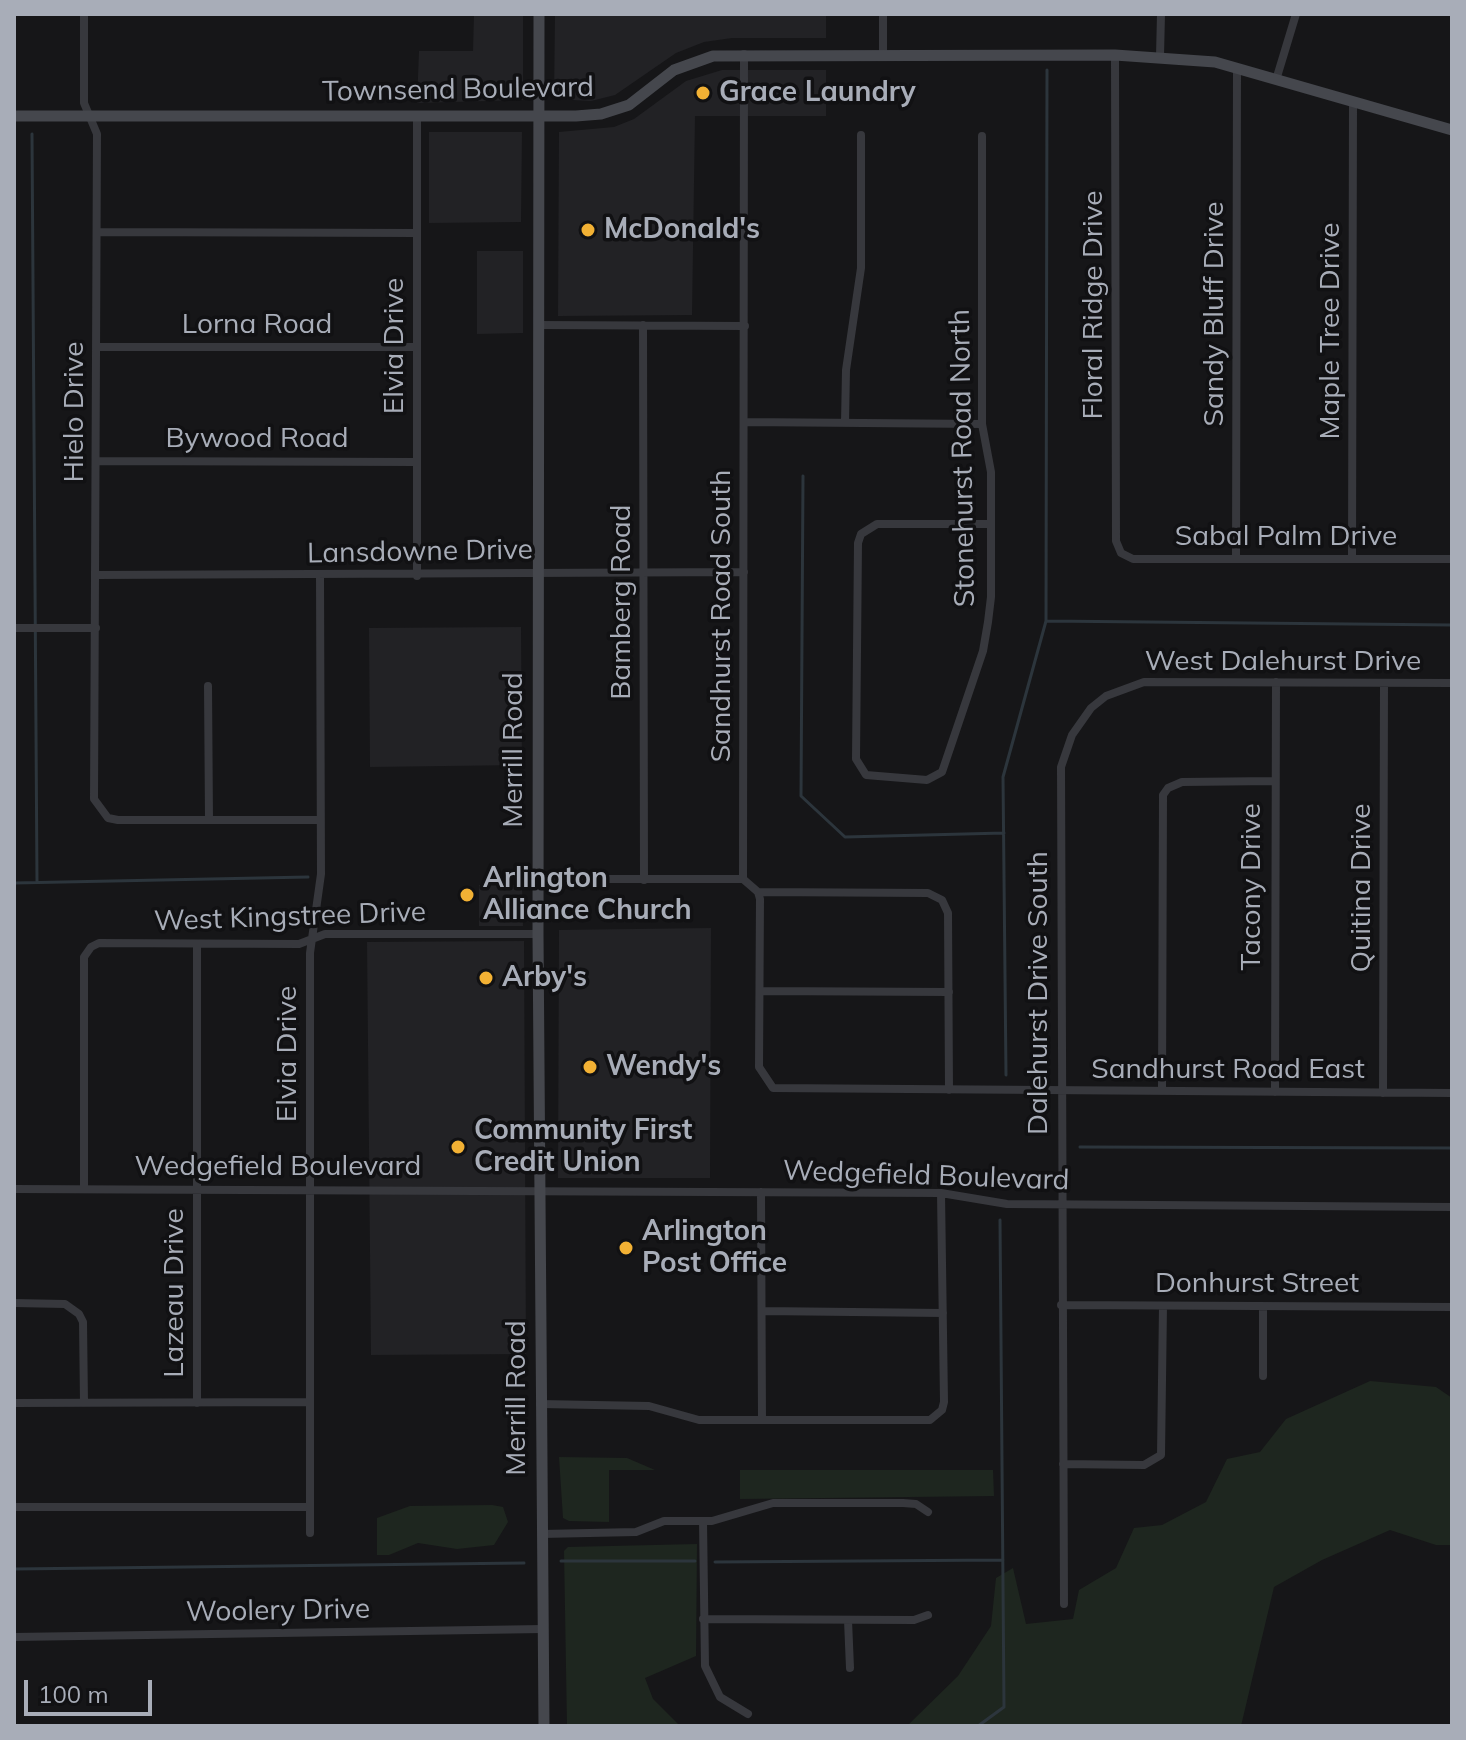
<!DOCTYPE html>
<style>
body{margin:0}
#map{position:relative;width:1466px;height:1740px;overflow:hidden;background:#161618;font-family:Mulish,sans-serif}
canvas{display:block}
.frame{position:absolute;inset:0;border:16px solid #a8adb8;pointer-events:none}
.scale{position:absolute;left:24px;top:1680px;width:128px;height:36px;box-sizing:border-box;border:4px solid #a8adb8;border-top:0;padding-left:10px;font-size:24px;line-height:28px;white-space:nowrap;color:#a8adb8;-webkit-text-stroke:6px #111113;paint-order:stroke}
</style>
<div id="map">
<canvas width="1466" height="1740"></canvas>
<div class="frame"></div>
<div class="scale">100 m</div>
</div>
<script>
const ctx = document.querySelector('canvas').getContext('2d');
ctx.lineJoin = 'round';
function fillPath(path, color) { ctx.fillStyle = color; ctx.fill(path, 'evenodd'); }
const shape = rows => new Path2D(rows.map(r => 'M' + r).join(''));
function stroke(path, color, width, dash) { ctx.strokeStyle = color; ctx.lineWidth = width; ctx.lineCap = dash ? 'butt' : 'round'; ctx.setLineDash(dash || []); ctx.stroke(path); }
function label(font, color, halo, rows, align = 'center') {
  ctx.font = font + ' Mulish,sans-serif'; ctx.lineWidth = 7; ctx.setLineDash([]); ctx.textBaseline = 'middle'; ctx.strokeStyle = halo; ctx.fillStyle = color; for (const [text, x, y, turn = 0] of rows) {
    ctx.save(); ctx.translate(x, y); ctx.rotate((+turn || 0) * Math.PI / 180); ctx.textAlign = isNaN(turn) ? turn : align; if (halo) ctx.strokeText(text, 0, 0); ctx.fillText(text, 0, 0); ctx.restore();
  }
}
fillPath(shape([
 [474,14,523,14,523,100,417,103,419,51,473,51],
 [555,14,826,14,826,38,732,38,704,42,676,53,615,95,591,101,554,99],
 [722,70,826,70,826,116,695,116,692,315,558,316,559,132,614,127,634,119,686,81],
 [429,132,522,132,521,222,429,223],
 [477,251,523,251,523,333,477,334],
 [521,627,522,765,370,767,369,628],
 [479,885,522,885,523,926,479,926],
 [711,928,710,1178,558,1178,559,930],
 [524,941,526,1354,371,1355,367,942]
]), '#222225');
fillPath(shape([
 [1370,1381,1436,1387,1452,1398,1452,1545,1436,1545,1390,1530,1322,1560,1274,1587,1241,1726,907,1726,958,1676,991,1626,996,1578,1013,1568,1026,1624,1073,1619,1079,1590,1116,1568,1134,1528,1162,1525,1206,1502,1227,1459,1260,1452,1286,1419],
 [559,1457,627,1458,655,1470,609,1470,609,1522,569,1521,563,1518],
 [740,1470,993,1470,994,1496,740,1499],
 [492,1505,503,1507,508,1522,494,1545,457,1549,418,1543,389,1555,377,1555,377,1518,410,1506],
 [697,1544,696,1656,645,1678,653,1699,680,1726,567,1726,564,1551,568,1547]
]), '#1e261f');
stroke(shape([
 [1047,70,1046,621,1452,625],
 [32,134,37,882],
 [803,476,801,796,845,837,1004,833],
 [14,883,308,877],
 [1006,1075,1003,777,1046,621],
 [1080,1147,1452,1148],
 [561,1561,695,1561],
 [715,1562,1003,1560],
 [14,1569,524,1563],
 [978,1726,1004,1707,1000,1220]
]), '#2c353c', 3);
stroke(shape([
 [84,14,84,103,97,134,94,799,108,818,118,820,320,820],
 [883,54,883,14],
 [1115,55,1116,541,1121,553,1133,559,1452,559],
 [1160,56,1161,14],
 [1276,80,1296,14],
 [417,116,417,576],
 [982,136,982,424,991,472,991,597,988,622,983,651,942,772,927,780,866,775,856,759,858,543,861,534,877,524,991,524],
 [97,232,417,233],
 [538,325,745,326],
 [643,325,644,880],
 [97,347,417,347],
 [744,422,982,424],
 [845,423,846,370,861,268,861,135],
 [96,461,417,462],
 [1236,559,1237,69],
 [1352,559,1353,102],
 [96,575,744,572],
 [14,628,96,628],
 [208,686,209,820],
 [538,879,743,879],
 [743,879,758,892,760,899,759,1067,773,1088,1452,1093],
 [743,879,744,54],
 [758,892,928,893,942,900,948,913,949,1090],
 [760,991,949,992],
 [1162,1091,1163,795,1168,788,1182,782,1274,781],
 [1275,1092,1276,682],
 [1383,1093,1384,683],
 [14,1189,941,1193,1007,1204,1452,1207],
 [84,1189,84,957,91,947,99,943,299,944,325,934,538,934],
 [761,1192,762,1420],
 [14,1303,65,1304,79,1314,83,1322,84,1403],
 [1061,1305,1452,1307],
 [762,1311,943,1313],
 [1263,1376,1263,1307],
 [14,1403,310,1402],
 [197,1403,197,944],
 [540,1404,649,1406,699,1420,930,1420,942,1410,944,1402,941,1193],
 [1063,1464,1144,1465,1161,1455,1163,1306],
 [14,1507,310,1507],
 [703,1521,705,1666,720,1697,748,1714],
 [310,1533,310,953,321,874,320,576],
 [542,1534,636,1532,664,1521,712,1521,773,1503,903,1503,916,1504,928,1512],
 [1064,1604,1061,767,1072,735,1091,708,1106,696,1144,682,1452,683],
 [703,1619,914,1620,928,1615],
 [848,1620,850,1668],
 [14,1637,543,1629]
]), '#37383d', 8);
stroke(shape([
 [539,14,538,934,544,1726],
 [14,116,576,116,601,114,629,105,674,70,713,56,1115,55,1215,62,1452,130]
]), '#45474d', 11);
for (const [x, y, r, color] of [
 [703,93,8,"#f2b134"],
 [588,230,8,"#f2b134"],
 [467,895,8,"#f2b134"],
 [486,978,8,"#f2b134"],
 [590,1067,8,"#f2b134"],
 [458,1147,8,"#f2b134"],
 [626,1248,8,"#f2b134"]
]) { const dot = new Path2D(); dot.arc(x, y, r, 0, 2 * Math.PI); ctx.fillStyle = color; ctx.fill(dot); stroke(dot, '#111113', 3); }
label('28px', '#a8adb8', '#111113', [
 ["Townsend Boulevard",458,90,-1],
 ["Floral Ridge Drive",1094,305,-90],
 ["Sandy Bluff Drive",1215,314,-90],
 ["Lorna Road",257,325],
 ["Maple Tree Drive",1331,331,-90],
 ["Elvia Drive",395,346,-90],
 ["Hielo Drive",75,412,-90],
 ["Bywood Road",257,439],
 ["Stonehurst Road North",963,458,-91],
 ["Sabal Palm Drive",1286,537],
 ["Lansdowne Drive",420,552,-1],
 ["Bamberg Road",622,602,-90],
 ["Sandhurst Road South",722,616,-90],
 ["West Dalehurst Drive",1283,662],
 ["Merrill Road",514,750,-90],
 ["Tacony Drive",1252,887,-90],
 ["Quitina Drive",1362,888,-90],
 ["West Kingstree Drive",290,917,-2],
 ["Dalehurst Drive South",1039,993,-90],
 ["Elvia Drive",288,1054,-90],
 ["Sandhurst Road East",1228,1070],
 ["Wedgefield Boulevard",278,1167],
 ["Wedgefield Boulevard",926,1176,2],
 ["Donhurst Street",1257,1284],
 ["Lazeau Drive",175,1293,-90],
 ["Merrill Road",517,1398,-90],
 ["Woolery Drive",278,1611,-1]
]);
label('bold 28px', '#a8adb8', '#111113', [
 ["Grace Laundry",719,93],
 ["McDonald's",604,230],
 ["Arlington",483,879],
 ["Alliance Church",483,911],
 ["Arby's",502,978],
 ["Wendy's",606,1067],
 ["Community First",474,1131],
 ["Credit Union",474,1163],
 ["Arlington",642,1232],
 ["Post Office",642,1264]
], 'left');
</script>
